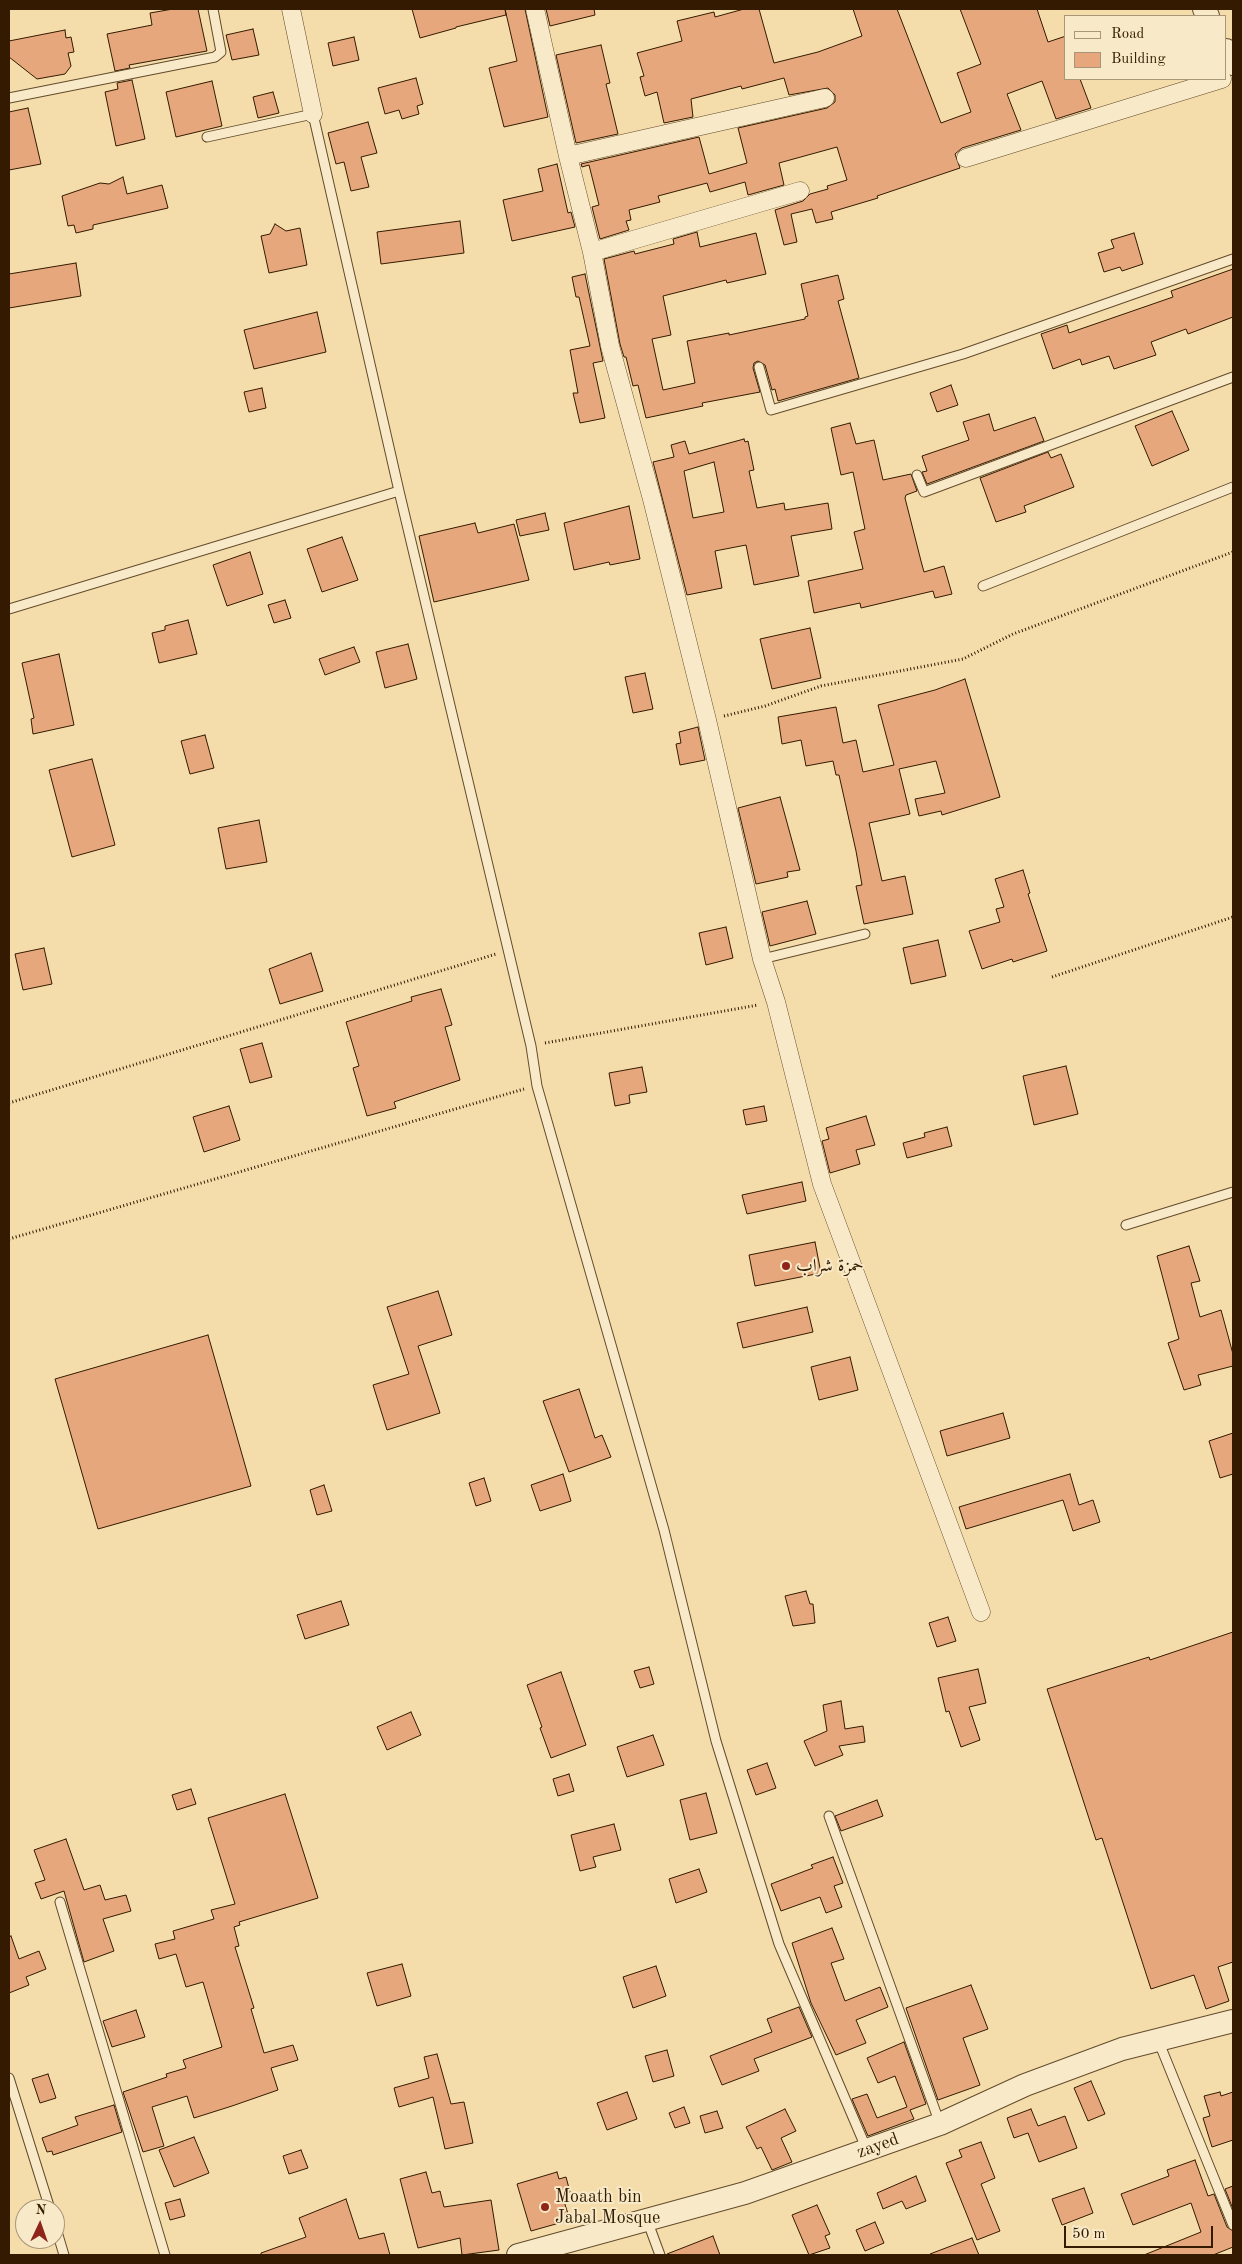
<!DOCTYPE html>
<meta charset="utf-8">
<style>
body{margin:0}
#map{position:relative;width:1242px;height:2264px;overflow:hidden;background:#f4ddab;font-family:"Old Standard TT",serif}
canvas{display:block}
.frame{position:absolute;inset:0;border:10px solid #331a00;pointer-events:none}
.legend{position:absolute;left:1064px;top:15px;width:162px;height:65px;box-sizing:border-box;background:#f8e9c8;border:1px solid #a99678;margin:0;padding:6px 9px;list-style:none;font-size:15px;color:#331a00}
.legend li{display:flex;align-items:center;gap:10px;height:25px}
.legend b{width:25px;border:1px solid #a99678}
.north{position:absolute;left:15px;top:2199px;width:50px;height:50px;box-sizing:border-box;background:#f8e9c8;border:1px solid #a99678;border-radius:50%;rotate:3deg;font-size:14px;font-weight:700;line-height:20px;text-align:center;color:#331a00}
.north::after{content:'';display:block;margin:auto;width:18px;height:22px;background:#8f2418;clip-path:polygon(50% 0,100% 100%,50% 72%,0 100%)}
.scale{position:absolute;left:1064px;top:2226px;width:149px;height:22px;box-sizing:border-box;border:2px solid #331a00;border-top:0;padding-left:6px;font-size:15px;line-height:18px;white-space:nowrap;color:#331a00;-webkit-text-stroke:4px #f8e9c8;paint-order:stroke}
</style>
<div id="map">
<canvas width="1242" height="2264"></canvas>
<div class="frame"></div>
<ul class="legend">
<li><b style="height:6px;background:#f8e9c8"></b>Road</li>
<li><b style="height:14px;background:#e6a77c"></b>Building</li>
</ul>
<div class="north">N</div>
<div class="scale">50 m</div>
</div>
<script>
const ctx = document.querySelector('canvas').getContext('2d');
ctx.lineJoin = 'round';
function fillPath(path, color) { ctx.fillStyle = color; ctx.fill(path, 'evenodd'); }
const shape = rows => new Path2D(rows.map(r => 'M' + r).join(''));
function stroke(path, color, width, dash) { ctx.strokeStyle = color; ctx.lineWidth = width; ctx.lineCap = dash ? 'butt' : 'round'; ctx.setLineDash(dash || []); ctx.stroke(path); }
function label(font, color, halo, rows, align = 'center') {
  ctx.font = font + ' "Old Standard TT",Amiri,serif'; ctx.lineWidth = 4; ctx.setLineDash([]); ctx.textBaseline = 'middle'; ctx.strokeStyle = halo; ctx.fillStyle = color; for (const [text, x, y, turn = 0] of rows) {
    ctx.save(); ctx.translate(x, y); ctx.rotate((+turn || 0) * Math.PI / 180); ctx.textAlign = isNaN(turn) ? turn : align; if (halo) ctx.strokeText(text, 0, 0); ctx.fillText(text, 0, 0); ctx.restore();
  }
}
const building = shape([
 [173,9,198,9,207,51,129,65,130,68,115,71,107,34,152,25,150,13,173,9],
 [412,9,505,9,506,15,456,27,456,28,420,38,412,9],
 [505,9,525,9,548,117,504,127,489,68,517,61,505,9],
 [546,9,594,9,595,15,550,26,546,9],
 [744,9,759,9,774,63,818,52,862,36,853,9,897,9,941,123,971,112,957,73,981,64,960,9,1037,9,1048,42,1066,36,1066,79,1080,79,1091,108,1056,119,1042,81,1007,94,1021,130,962,148,955,154,960,168,877,196,878,198,831,212,833,219,816,223,812,209,791,214,797,242,784,245,775,210,803,201,810,194,828,189,827,186,847,180,837,147,779,163,784,185,748,195,745,182,710,192,707,183,658,196,660,202,629,210,631,220,626,221,629,230,600,239,592,207,599,205,589,165,582,167,581,164,699,137,709,174,747,163,738,128,827,108,835,102,835,95,828,88,789,95,784,78,742,89,741,86,691,99,693,117,664,123,657,92,645,96,640,77,644,76,637,53,682,41,677,21,714,12,715,17,744,9],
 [253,29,259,55,232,60,226,35,253,29],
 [65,30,66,38,71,37,74,52,68,53,71,66,65,74,37,79,9,57,9,41,65,30],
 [354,37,359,60,333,66,328,43,354,37],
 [601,45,610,83,606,84,618,134,576,143,556,55,601,45],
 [416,78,423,104,417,106,419,114,402,119,399,110,385,114,378,88,416,78],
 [132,80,145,139,116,146,105,92,118,89,117,83,132,80],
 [212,81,222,126,176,137,166,92,212,81],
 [273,92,279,113,258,118,253,97,273,92],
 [28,108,41,164,9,170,9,112,28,108],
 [368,122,377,153,361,157,369,187,351,191,344,162,336,164,328,133,368,122],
 [557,164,568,213,571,212,575,227,512,241,503,200,543,191,538,169,557,164],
 [123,177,127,194,162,185,168,208,93,225,93,229,76,233,74,225,68,226,62,196,100,183,109,184,123,177],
 [460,221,464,253,381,264,377,232,460,221],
 [275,224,286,231,300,228,307,265,269,273,261,236,270,234,275,224],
 [697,232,700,247,756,233,766,274,727,283,726,280,663,296,671,335,652,339,663,390,695,383,687,341,729,333,729,335,805,319,805,317,808,316,801,284,838,275,844,299,838,301,859,378,778,401,775,389,772,390,765,365,758,361,754,363,753,368,760,392,702,403,703,406,646,418,638,385,633,386,626,357,624,357,620,344,604,259,634,251,635,254,674,244,673,239,697,232],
 [1134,233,1143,264,1122,271,1120,267,1104,272,1098,253,1114,248,1111,240,1134,233],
 [76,263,81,296,9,308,9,274,76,263],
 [1233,269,1233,317,1188,334,1186,329,1151,342,1156,355,1114,369,1109,356,1082,365,1080,359,1053,369,1041,334,1067,325,1069,333,1173,297,1171,291,1233,269],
 [585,274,603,361,593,363,605,418,580,423,573,393,578,393,570,350,590,346,579,297,576,297,572,277,585,274],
 [317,312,326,352,254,369,244,330,317,312],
 [951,385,958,405,937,412,930,393,951,385],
 [262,388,266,408,249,412,244,392,262,388],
 [1172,411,1189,450,1152,466,1135,426,1172,411],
 [989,414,994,431,1035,417,1044,441,927,484,922,472,927,471,922,456,969,440,963,422,989,414],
 [850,423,856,444,874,440,883,480,911,474,917,491,906,495,905,498,921,561,924,572,944,566,952,594,935,598,933,591,861,608,860,603,814,613,808,581,863,569,854,532,865,529,853,472,841,475,831,428,850,423],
 [744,439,745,442,748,441,754,470,749,471,757,508,784,503,785,510,828,503,832,529,791,536,799,576,754,585,746,545,715,551,722,588,687,595,653,462,674,457,671,445,685,441,689,454,744,439],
 [714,462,724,512,693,518,684,471,714,462],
 [1048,452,1051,458,1061,454,1074,487,1024,506,1026,512,996,522,980,478,1048,452],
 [629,506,640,559,610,565,609,562,574,570,564,523,629,506],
 [545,513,549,530,520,536,516,520,545,513],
 [475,523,478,533,514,524,529,580,434,602,419,536,475,523],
 [342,537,358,580,322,592,307,549,342,537],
 [250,552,263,594,227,606,213,565,250,552],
 [285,600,291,618,274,623,268,605,285,600],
 [188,620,197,654,159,663,152,633,165,630,165,626,188,620],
 [810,628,821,678,772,689,760,639,810,628],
 [408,644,417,679,385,688,376,652,408,644],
 [354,647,360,662,325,675,319,659,354,647],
 [59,654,74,725,33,734,31,719,34,718,22,663,59,654],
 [645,673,653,709,633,713,625,677,645,673],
 [965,679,1000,797,942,815,941,811,919,816,915,799,945,793,936,761,899,769,910,814,869,823,882,881,905,876,913,914,864,924,856,886,862,885,856,851,839,775,836,775,833,761,806,766,801,740,782,744,778,717,836,707,843,743,856,740,863,772,894,765,878,705,935,690,965,679],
 [698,727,705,760,680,765,676,744,681,743,679,732,698,727],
 [205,735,214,768,190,774,181,741,205,735],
 [92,759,115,845,72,857,49,770,92,759],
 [780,797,800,870,787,872,788,877,756,884,738,808,780,797],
 [259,820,267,862,226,869,218,828,259,820],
 [1023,870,1030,893,1028,894,1047,951,1013,962,1012,959,982,969,969,931,1000,922,996,909,1004,907,995,879,1023,870],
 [807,901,816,934,770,946,762,912,807,901],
 [726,927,733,958,706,965,699,933,726,927],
 [938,940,946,976,911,984,903,948,938,940],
 [44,948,52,984,23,990,15,954,44,948],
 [311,953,323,991,280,1004,269,969,311,953],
 [441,989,452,1025,445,1027,460,1080,394,1102,396,1108,367,1116,353,1068,359,1066,346,1022,412,1001,411,997,441,989],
 [262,1043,272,1077,250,1083,240,1049,262,1043],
 [1066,1066,1078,1114,1034,1125,1023,1076,1066,1066],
 [642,1067,647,1092,629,1095,630,1103,615,1106,609,1073,642,1067],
 [229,1106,240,1140,204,1152,193,1117,229,1106],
 [764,1106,767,1121,746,1125,743,1110,764,1106],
 [866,1116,875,1145,856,1150,860,1164,830,1173,822,1141,829,1139,826,1128,866,1116],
 [947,1127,952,1146,907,1158,903,1143,925,1137,924,1133,947,1127],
 [802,1182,806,1201,747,1214,742,1195,802,1182],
 [815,1242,821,1273,755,1286,749,1255,815,1242],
 [1189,1246,1200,1281,1191,1283,1200,1317,1221,1310,1233,1354,1233,1366,1198,1375,1201,1385,1184,1390,1168,1343,1179,1339,1157,1256,1189,1246],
 [438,1291,452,1335,418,1346,440,1413,387,1430,373,1385,409,1374,387,1307,438,1291],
 [807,1307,813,1332,743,1348,737,1323,807,1307],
 [208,1335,251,1486,98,1529,55,1379,208,1335],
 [850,1357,858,1390,819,1400,811,1367,850,1357],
 [579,1389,595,1438,602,1435,611,1457,569,1472,543,1401,579,1389],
 [1003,1413,1010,1438,947,1456,940,1431,1003,1413],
 [1233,1433,1233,1474,1220,1478,1209,1441,1233,1433],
 [563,1474,571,1501,540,1511,531,1485,563,1474],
 [1070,1474,1079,1505,1093,1500,1100,1522,1073,1531,1063,1500,966,1529,959,1507,1070,1474],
 [484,1478,491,1501,476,1506,469,1483,484,1478],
 [324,1485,332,1511,317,1515,310,1490,324,1485],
 [806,1591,810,1604,813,1604,815,1623,793,1626,785,1596,806,1591],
 [341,1601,349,1625,305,1639,297,1615,341,1601],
 [948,1617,956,1641,937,1647,929,1623,948,1617],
 [1233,1632,1233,1962,1218,1967,1229,2001,1206,2009,1194,1975,1151,1989,1102,1838,1096,1840,1047,1689,1149,1657,1150,1660,1233,1632],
 [649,1667,654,1684,640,1688,634,1671,649,1667],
 [978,1669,986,1703,969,1707,980,1740,961,1747,949,1711,946,1712,938,1678,978,1669],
 [561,1672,586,1745,551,1758,540,1728,542,1727,527,1685,561,1672],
 [841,1701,845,1729,863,1726,865,1742,839,1746,843,1755,815,1766,804,1741,827,1731,823,1705,841,1701],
 [411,1712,421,1735,387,1750,377,1727,411,1712],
 [653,1735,664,1765,627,1777,617,1747,653,1735],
 [767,1763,776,1788,756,1795,747,1770,767,1763],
 [569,1774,574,1791,558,1796,553,1779,569,1774],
 [191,1789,196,1804,177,1810,172,1795,191,1789],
 [706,1793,717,1833,690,1840,680,1800,706,1793],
 [285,1794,318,1898,239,1922,240,1925,234,1927,239,1946,235,1947,254,2008,251,2009,264,2053,293,2045,298,2060,271,2068,278,2090,232,2106,194,2118,187,2096,152,2107,164,2146,143,2152,123,2092,167,2077,166,2074,186,2068,183,2060,222,2047,203,1982,186,1987,176,1954,159,1959,155,1944,175,1939,173,1931,214,1919,211,1910,235,1904,208,1818,285,1794],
 [877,1800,883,1816,841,1831,835,1816,877,1800],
 [614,1824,621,1850,593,1857,596,1867,580,1871,571,1835,614,1824],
 [66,1839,84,1890,100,1885,105,1900,126,1895,131,1911,103,1919,114,1951,84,1962,64,1891,41,1899,35,1883,45,1880,34,1850,66,1839],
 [833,1857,843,1883,834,1886,842,1907,826,1913,820,1897,781,1911,771,1884,813,1868,811,1865,833,1857],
 [699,1869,707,1892,676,1903,669,1879,699,1869],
 [832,1928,844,1959,831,1963,845,2001,880,1987,888,2007,856,2020,866,2043,836,2055,811,2003,792,1943,832,1928],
 [11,1936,19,1959,39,1951,46,1969,26,1977,29,1985,9,1993,9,1937,11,1936],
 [402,1964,411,1996,377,2006,367,1973,402,1964],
 [656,1966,666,1996,633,2008,623,1977,656,1966],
 [971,1985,988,2029,963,2038,980,2085,938,2100,906,2008,971,1985],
 [799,2007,812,2037,754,2059,759,2071,722,2085,710,2056,772,2032,767,2019,799,2007],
 [136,2010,145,2037,112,2047,103,2021,136,2010],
 [904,2042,926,2104,910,2110,914,2119,868,2136,852,2099,867,2094,877,2118,907,2107,895,2076,878,2083,867,2058,904,2042],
 [667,2050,674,2076,653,2082,645,2056,667,2050],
 [437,2054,451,2104,464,2102,473,2143,445,2149,433,2097,399,2107,394,2088,429,2078,424,2057,437,2054],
 [48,2074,56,2098,40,2103,32,2079,48,2074],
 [1091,2081,1105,2114,1088,2121,1074,2088,1091,2081],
 [627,2092,637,2119,607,2130,597,2103,627,2092],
 [1220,2092,1221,2096,1233,2092,1233,2140,1212,2147,1203,2118,1210,2116,1204,2096,1220,2092],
 [114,2105,122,2132,53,2155,52,2151,47,2152,42,2138,78,2125,75,2117,114,2105],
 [684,2107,690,2123,675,2128,669,2113,684,2107],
 [785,2109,796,2131,781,2138,792,2162,772,2170,761,2147,757,2149,746,2127,785,2109],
 [1031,2109,1038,2126,1065,2116,1077,2148,1039,2162,1028,2133,1014,2138,1007,2118,1031,2109],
 [717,2111,723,2128,705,2133,700,2116,717,2111],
 [194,2137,209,2173,174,2187,159,2150,194,2137],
 [981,2142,995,2178,981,2184,1000,2231,977,2240,946,2163,962,2157,959,2150,981,2142],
 [301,2150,308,2168,289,2174,283,2156,301,2150],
 [1195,2160,1208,2196,1214,2194,1227,2227,1233,2231,1233,2247,1213,2255,1144,2255,1201,2232,1191,2203,1133,2225,1121,2194,1169,2176,1167,2170,1195,2160],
 [426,2172,432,2193,440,2191,444,2207,491,2200,499,2250,462,2255,460,2238,418,2248,400,2179,426,2172],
 [557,2172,559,2179,566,2177,570,2192,562,2195,570,2220,531,2231,517,2184,557,2172],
 [916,2176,926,2201,906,2209,902,2201,883,2209,877,2193,916,2176],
 [1233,2186,1233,2209,1225,2189,1233,2186],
 [1084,2188,1093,2213,1062,2225,1052,2199,1084,2188],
 [180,2199,185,2216,170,2220,165,2203,180,2199],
 [346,2199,359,2239,384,2233,390,2255,261,2255,261,2253,306,2237,299,2218,346,2199],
 [817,2205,830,2234,825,2236,830,2248,809,2255,792,2215,817,2205],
 [875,2222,884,2243,865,2251,856,2230,875,2222],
 [713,2236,720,2255,667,2255,667,2254,713,2236],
 [972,2238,979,2255,930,2255,930,2254,972,2238]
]);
fillPath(building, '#e6a77c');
stroke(building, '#331a00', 1);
const service = shape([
 [9,98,215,57,221,52,213,9],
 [207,137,313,114,399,491],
 [759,367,771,410,963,354,1233,259],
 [917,475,924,492,1233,377],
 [983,586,1233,487],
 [9,609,399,491,531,1046,537,1086,664,1530,716,1741,779,1944,867,2150],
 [762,959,865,934],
 [1126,1225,1233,1192],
 [829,1816,940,2124],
 [60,1902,165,2255],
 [1158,2040,1233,2225],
 [9,2078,50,2209],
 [647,2220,660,2255],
 [55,2225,64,2255]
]);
const minor = shape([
 [291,9,313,114],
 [535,9,568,156,592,252,610,346,652,499,707,720,762,959,776,1002,822,1184,981,1612],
 [568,156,825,98],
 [966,158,1222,79],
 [592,252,800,191]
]);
const tertiary = shape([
 [1204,9,1208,16],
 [1226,50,1233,64],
 [518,2255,745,2193,940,2124,1025,2085,1122,2049,1233,2021]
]);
stroke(service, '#634b2b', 11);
stroke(minor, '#634b2b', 19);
stroke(tertiary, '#634b2b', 24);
stroke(shape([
 [724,716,765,706,821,686,963,659,1013,634,1233,552],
 [1052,977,1233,917],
 [545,1043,758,1005],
 [9,1103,496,954],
 [9,1239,524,1089]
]), '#331a00', 3, [1, 2.5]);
stroke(service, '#f8e9c8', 9);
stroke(minor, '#f8e9c8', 18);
stroke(tertiary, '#f8e9c8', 22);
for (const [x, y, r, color] of [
 [786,1266,5,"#8f2418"],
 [545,2207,5,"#8f2418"]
]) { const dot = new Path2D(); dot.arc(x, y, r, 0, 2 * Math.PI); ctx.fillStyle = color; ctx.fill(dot); stroke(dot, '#f8e9c8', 2); }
label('18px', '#331a00', '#f8e9c8', [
 ["حمزة شراب",796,1266],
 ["Moaath bin",555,2197],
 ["Jabal Mosque",555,2218]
], 'left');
label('18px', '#331a00', '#f8e9c8', [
 ["zayed",878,2146,-20]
]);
</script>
